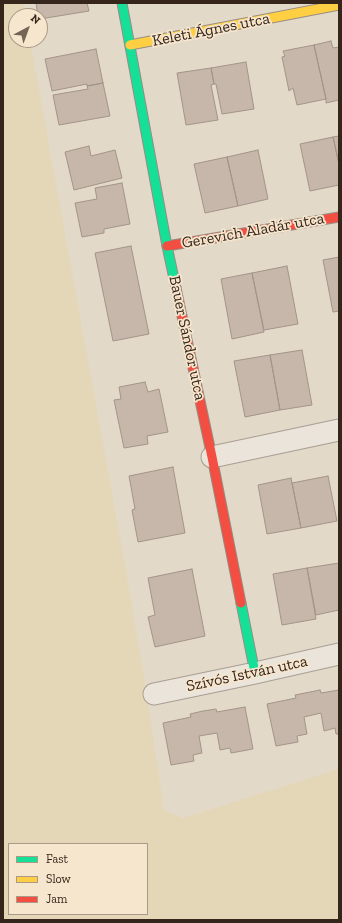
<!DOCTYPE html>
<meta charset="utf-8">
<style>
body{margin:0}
#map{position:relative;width:342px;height:923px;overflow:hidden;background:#e3d9c9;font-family:"Zilla Slab",serif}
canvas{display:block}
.frame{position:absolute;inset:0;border:4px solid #36251b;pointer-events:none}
.legend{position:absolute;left:8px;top:843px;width:140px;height:72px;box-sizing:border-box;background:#f6e6cd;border:1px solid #a99986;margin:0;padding:5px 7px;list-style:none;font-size:12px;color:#36251b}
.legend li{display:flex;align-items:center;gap:8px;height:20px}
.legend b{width:20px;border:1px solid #a99986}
.north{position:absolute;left:8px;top:8px;width:40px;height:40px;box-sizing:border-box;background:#f6e6cd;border:1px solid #a99986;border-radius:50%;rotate:41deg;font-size:11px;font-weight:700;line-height:16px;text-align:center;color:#36251b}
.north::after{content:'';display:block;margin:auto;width:14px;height:18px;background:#736458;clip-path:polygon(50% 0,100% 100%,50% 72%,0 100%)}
</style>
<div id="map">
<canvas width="342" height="923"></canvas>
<div class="frame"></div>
<ul class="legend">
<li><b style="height:5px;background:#16e098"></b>Fast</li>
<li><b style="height:5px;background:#ffcf43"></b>Slow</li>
<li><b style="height:5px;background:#f24e42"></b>Jam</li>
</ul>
<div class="north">N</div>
</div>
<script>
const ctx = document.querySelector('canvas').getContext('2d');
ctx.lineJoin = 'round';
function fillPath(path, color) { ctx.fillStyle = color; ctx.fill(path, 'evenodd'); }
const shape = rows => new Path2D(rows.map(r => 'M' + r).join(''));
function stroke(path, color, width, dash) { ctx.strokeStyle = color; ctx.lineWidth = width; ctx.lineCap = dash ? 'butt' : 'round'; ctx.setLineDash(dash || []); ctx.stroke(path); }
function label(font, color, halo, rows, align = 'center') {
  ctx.font = font + ' "Zilla Slab",serif'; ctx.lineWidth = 3.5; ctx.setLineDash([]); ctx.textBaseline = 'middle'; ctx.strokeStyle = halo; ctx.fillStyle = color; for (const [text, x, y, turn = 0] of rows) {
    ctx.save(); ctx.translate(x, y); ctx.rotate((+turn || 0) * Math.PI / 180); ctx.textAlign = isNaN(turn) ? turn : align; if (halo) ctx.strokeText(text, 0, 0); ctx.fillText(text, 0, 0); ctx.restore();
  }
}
fillPath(shape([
 [3,3,23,3,26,16,16,16,16,40,30,40,124,559,147,696,164,810,183,818,339,769,339,920,3,920],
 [9,844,147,844,147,914,9,914]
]), '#e4d7b8');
const building = shape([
 [36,3,87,3,89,11,40,19,40,16,38,16,36,3],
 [331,41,333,48,339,47,339,100,326,103,326,99,314,45,331,41],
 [314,45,326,99,297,105,293,88,289,91,282,57,285,56,283,51,314,45],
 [96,49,103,83,87,86,87,84,52,91,45,59,96,49],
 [246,62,254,109,222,114,216,84,214,84,211,68,246,62],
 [211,68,214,84,211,85,218,120,186,125,177,73,211,68],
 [103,83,110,116,59,125,53,95,88,89,87,86,103,83],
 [339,136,339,164,333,137,339,136],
 [333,137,339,164,339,185,310,191,300,144,333,137],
 [89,146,91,156,115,150,122,178,74,190,65,152,89,146],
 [258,150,268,199,238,206,227,157,258,150],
 [227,157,238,206,205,213,194,164,227,157],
 [122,183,130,224,104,229,104,233,82,237,75,203,97,199,95,188,122,183],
 [131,246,149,334,113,341,95,253,131,246],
 [339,257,339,311,333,312,323,260,339,257],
 [287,266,298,324,264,330,252,273,287,266],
 [252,273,264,332,232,339,221,279,252,273],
 [302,350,312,405,280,410,270,355,302,350],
 [270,355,280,410,245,417,234,361,270,355],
 [145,382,148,392,159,389,168,432,147,436,148,444,124,448,114,400,121,399,119,387,145,382],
 [173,467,185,533,138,542,132,510,135,509,129,476,173,467],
 [328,476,337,521,301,528,292,483,328,476],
 [291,478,301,528,267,534,258,485,291,478],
 [339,563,339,610,316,615,307,568,339,563],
 [307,568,316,619,282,625,273,574,307,568],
 [192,569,205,636,155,647,148,617,155,615,148,578,192,569],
 [320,690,321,693,339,690,339,734,336,734,335,728,324,731,321,713,304,717,307,734,297,736,298,742,276,746,267,704,296,698,295,695,320,690],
 [245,707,253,749,231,753,230,748,220,750,217,733,199,736,202,753,193,755,194,761,171,765,163,723,191,717,190,714,203,711,216,709,217,712,245,707]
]);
fillPath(building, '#c7b6aa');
stroke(building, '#a39489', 1);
const street = shape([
 [212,457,339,430],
 [154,694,255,673,339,654]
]);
const fast = shape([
 [122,3,167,246,176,288],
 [241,603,255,673]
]);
const slow = shape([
 [130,45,339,5]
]);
const jam = shape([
 [167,246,339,217],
 [176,288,212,457,241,603]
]);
stroke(street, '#a89e93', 23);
stroke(fast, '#978d83', 11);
stroke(slow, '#978d83', 11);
stroke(jam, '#978d83', 11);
stroke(street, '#ebe4db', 21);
stroke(fast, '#16e098', 9);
stroke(slow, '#ffcf43', 9);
stroke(jam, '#f24e42', 9);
label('16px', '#36251b', '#f6e6cd', [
 ["Keleti Ágnes utca",211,30,-11],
 ["Gerevich Aladár utca",253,231,-10],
 ["Bauer Sándor utca",187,338,78],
 ["Szívós István utca",247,674,-12]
]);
</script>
